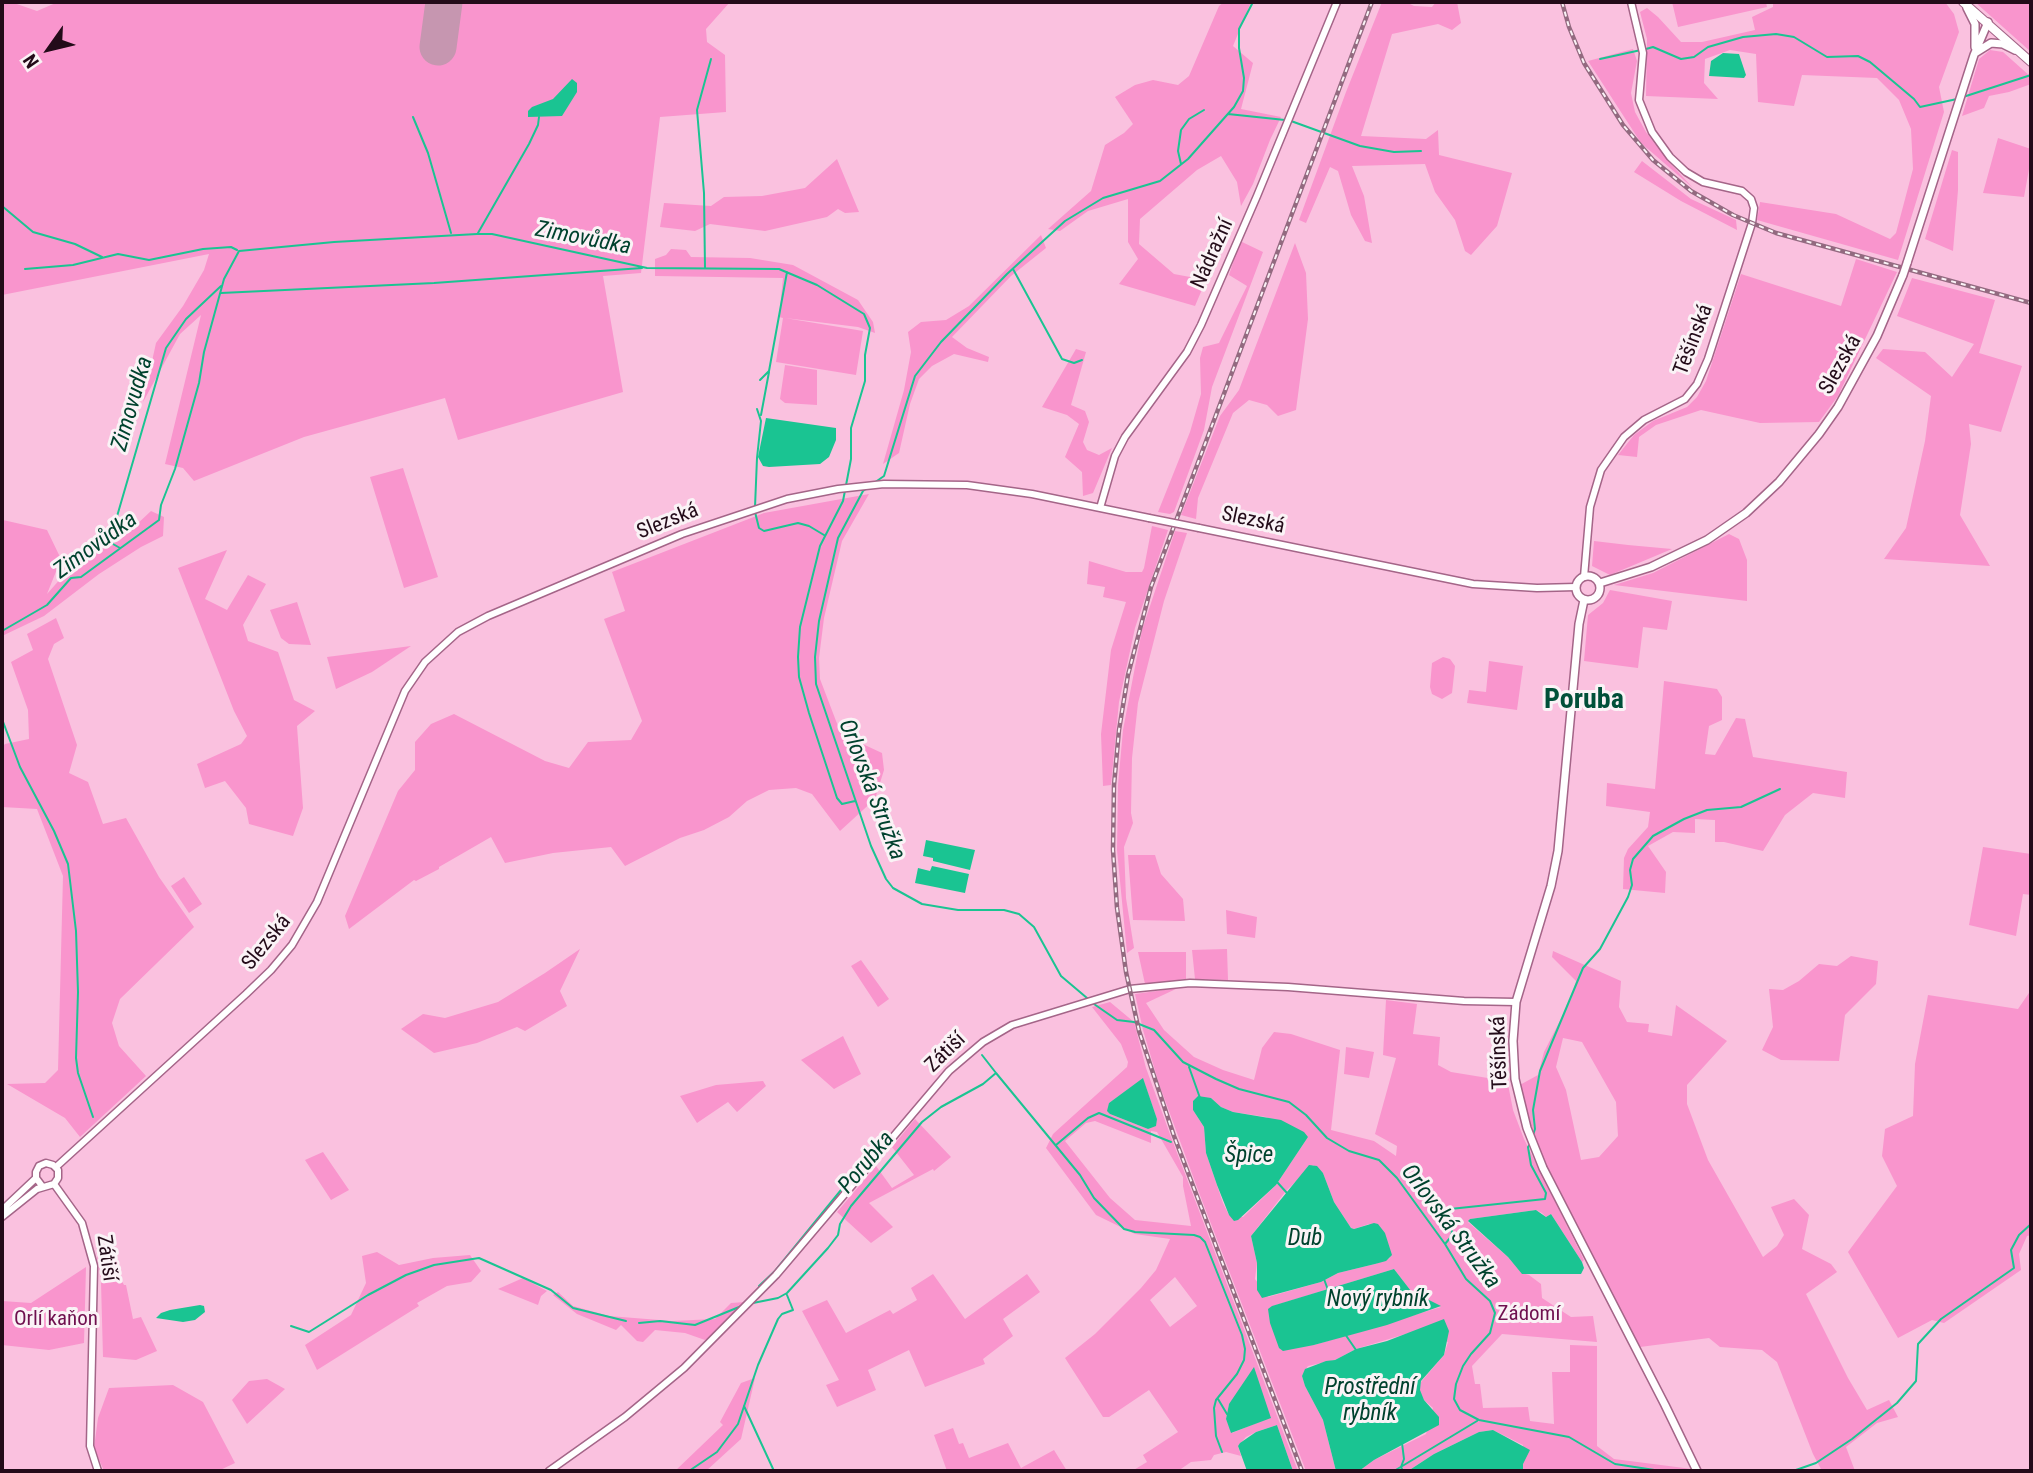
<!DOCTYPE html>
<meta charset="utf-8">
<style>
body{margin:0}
#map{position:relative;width:2033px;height:1473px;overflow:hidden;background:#fac1df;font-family:"Roboto Condensed",sans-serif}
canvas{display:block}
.frame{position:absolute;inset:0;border:4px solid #230b19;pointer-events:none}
.north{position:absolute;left:14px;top:14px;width:70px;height:70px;-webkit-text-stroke:5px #faf3f6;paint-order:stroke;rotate:236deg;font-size:19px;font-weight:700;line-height:28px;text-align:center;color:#230b19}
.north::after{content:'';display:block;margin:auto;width:24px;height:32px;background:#230b19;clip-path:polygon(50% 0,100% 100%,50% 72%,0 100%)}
</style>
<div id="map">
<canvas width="2033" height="1473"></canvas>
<div class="frame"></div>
<div class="north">N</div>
</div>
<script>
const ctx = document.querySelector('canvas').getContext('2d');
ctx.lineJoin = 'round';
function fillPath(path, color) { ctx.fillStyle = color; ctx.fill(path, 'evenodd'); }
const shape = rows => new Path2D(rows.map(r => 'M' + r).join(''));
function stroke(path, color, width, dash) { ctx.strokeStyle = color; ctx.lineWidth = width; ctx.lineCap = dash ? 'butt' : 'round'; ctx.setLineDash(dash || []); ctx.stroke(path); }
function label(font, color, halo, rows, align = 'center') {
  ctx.font = font + ' "Roboto Condensed",sans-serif'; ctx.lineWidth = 6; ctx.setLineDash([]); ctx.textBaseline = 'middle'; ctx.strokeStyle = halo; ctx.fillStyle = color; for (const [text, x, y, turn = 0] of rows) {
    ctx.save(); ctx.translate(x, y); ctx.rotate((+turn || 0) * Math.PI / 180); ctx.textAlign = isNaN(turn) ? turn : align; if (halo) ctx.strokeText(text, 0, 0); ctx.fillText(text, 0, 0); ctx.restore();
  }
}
fillPath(shape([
 [2,2,11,2,37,11,58,2,730,2,706,29,707,42,725,55,726,112,660,117,641,273,603,276,623,392,458,440,445,398,304,437,194,481,183,468,165,464,201,315,180,334,143,402,156,343,183,306,204,270,209,254,2,295],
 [1224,2,1251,2,1233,46,1253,63,1241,109,1281,117,1270,140,1253,184,1241,206,1237,182,1221,156,1197,170,1140,219,1139,244,1174,274,1206,280,1195,306,1119,284,1138,259,1128,242,1128,199,1088,211,1060,231,1048,229,1091,191,1105,145,1124,133,1133,124,1115,97,1135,85,1153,80,1178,85,1189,76,1219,6],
 [1382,2,1406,2,1414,6,1432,7,1436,2,1457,2,1461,23,1452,30,1438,24,1392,34,1361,136,1426,139,1438,130,1439,155,1512,173,1497,226,1471,255,1465,251,1455,220,1435,192,1425,164,1352,166,1364,196,1372,243,1365,241,1351,215,1338,171,1330,167,1306,223,1299,220,1346,92],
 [1672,2,1766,2,1767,7,1678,27],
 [1773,2,1945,2,1954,14,1959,32,1939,87,1944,112,1898,260,1757,220,1760,202,1836,214,1890,239,1896,233,1913,169,1911,129,1899,100,1877,78,1802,75,1794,106,1758,102,1756,54,1730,50,1705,59,1704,83,1718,99,1646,96,1647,39,1640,12,1647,8,1658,17,1681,42,1702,42,1755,30,1752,17,1773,7],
 [1975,2,2031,2,2031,52],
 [1633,49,1637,61,1631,93,1635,112,1646,132,1669,162,1693,188,1641,143,1588,61],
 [1990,50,2003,52,2031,77,2031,84,2009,92,1989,96,1984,108,1962,116,1979,59],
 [1998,138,2031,149,2031,168,2029,169,2024,197,1983,193],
 [1952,150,1958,152,1958,190,1953,251,1925,239],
 [837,159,859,212,845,213,838,209,827,217,765,231,710,224,695,231,660,227,664,203,711,206,724,197,762,196,805,188],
 [1642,161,1691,199,1736,220,1737,230,1681,201,1634,172],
 [1041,235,1046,248,1011,276,952,337,967,348,989,357,988,362,954,354,932,366,919,379,910,404,899,453,883,464,904,390,911,352,908,332,921,322,946,320,969,306],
 [1240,241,1263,252,1212,387,1204,430,1174,512,1170,514,1158,512,1190,432,1201,394,1200,358,1203,347,1219,343,1247,286,1229,275],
 [1295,243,1306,273,1308,319,1296,410,1278,416,1267,405,1249,400,1233,413,1198,498,1196,519,1181,515,1220,416,1239,390],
 [671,249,686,250,691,257,750,258,793,265,858,300,873,322,875,333,858,327,785,318,863,331,856,375,776,362,783,318,779,317,783,278,655,276,655,259,666,255],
 [1856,259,1897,272,1838,396,1819,422,1760,423,1701,410,1656,425,1639,437,1637,457,1618,455,1634,435,1653,421,1687,407,1697,397,1706,381,1741,274,1841,306],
 [1912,278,1995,300,1979,353,2022,366,2001,432,1969,424,1971,444,1960,515,1990,566,1884,559,1906,528,1925,441,1931,396,1876,358,1883,349,1925,352,1952,377,1974,344,1897,316],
 [1076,349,1086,352,1071,405,1085,411,1089,422,1083,442,1087,450,1099,455,1112,448,1093,493,1083,496,1082,472,1065,457,1079,424,1067,415,1042,407],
 [785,365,817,370,817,405,785,403,780,399],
 [403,468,438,577,404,588,370,477],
 [869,494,842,541,824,618,819,658,820,679,841,734,882,753,884,770,875,799,840,831,812,794,796,788,769,790,747,801,729,817,704,830,680,838,625,866,611,847,553,853,505,863,491,837,439,867,439,869,416,881,414,880,349,929,345,916,398,791,415,770,415,742,431,724,454,714,545,761,569,768,588,742,631,740,642,721,604,619,625,611,612,572,764,513],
 [151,511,164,517,163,536,141,547,99,574,44,616,2,636,3,520,47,530,61,559,47,594,62,577,77,569,105,538,119,541],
 [1152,526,1168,530,1135,628,1119,702,1111,785,1103,786,1101,734,1111,650,1126,602,1103,597,1105,587,1087,584,1089,561,1126,572,1142,572,1144,568],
 [1175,531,1187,533,1164,601,1138,703,1132,758,1131,813,1133,823,1124,847,1126,898,1134,948,1127,953,1117,850,1118,785,1123,730,1142,630],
 [1729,534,1739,539,1747,560,1747,601,1614,585,1653,573],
 [1594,541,1628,545,1672,549,1610,575,1592,566],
 [227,550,205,599,227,610,248,575,266,584,243,625,248,641,278,652,294,700,315,711,297,726,303,808,293,836,249,824,246,808,225,781,205,788,197,764,241,744,247,736,234,711,178,568],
 [1610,590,1672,601,1667,630,1643,627,1638,668,1584,661,1588,615,1603,603],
 [297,602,311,645,289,644,281,638,270,610],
 [56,618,64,638,54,644,48,659,77,745,69,773,88,782,103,824,126,818,159,877,194,927,120,999,112,1023,119,1046,146,1076,80,1137,65,1118,7,1084,45,1083,58,1070,63,876,37,809,2,807,2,747,5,744,29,739,28,710,11,662,33,650,27,634],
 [411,646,372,672,336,689,327,657],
 [1443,657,1450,659,1455,666,1452,693,1442,699,1432,694,1430,687,1432,663],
 [1489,661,1523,666,1517,710,1467,703,1469,690,1486,692],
 [1664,681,1717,689,1722,697,1722,720,1709,726,1705,754,1715,755,1736,718,1745,719,1753,757,1847,772,1845,798,1813,793,1785,815,1763,851,1724,842,1715,842,1715,820,1695,819,1695,833,1673,832,1648,846,1666,872,1665,893,1623,889,1624,858,1628,849,1648,827,1650,812,1606,806,1607,783,1655,789],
 [1983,847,2031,854,2031,895,2023,894,2016,936,1969,925],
 [1128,855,1155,855,1161,874,1183,899,1185,921,1133,920],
 [184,877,202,904,189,913,171,886],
 [1226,910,1257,917,1255,938,1227,934],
 [580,949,560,991,567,1006,525,1031,517,1027,477,1043,434,1053,401,1029,423,1014,445,1018,498,1002,545,973],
 [1227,949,1228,980,1195,979,1192,950],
 [1553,951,1621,981,1619,1007,1627,1022,1649,1024,1648,1032,1672,1036,1676,1005,1727,1041,1687,1085,1687,1104,1708,1160,1763,1257,1777,1246,1784,1235,1771,1207,1794,1199,1809,1215,1802,1249,1831,1264,1837,1272,1806,1294,1848,1378,1867,1410,1889,1400,1898,1417,1877,1423,1846,1447,1855,1471,1822,1471,1813,1454,1777,1362,1762,1350,1720,1347,1709,1338,1640,1347,1547,1166,1528,1122,1518,1086,1538,1075,1544,1052,1571,999,1576,981,1552,957],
 [1563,1038,1582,1042,1616,1102,1618,1136,1599,1157,1581,1160,1566,1090,1556,1067],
 [1138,952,1186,952,1186,979,1145,984],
 [1851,956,1878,961,1876,984,1845,1015,1839,1061,1781,1060,1762,1050,1773,1027,1769,989,1783,990,1799,981,1819,964,1837,966],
 [861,960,889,999,878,1007,851,966],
 [1178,988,1146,1003,1164,1030,1194,1057,1223,1070,1254,1080,1262,1048,1274,1032,1291,1034,1340,1050,1331,1130,1374,1141,1396,1156,1397,1146,1375,1134,1396,1058,1383,1055,1386,1000,1417,1004,1413,1034,1440,1037,1438,1065,1451,1072,1500,1080,1506,1074,1513,1110,1524,1139,1584,1260,1582,1262,1551,1214,1546,1217,1542,1213,1536,1210,1470,1219,1468,1222,1508,1257,1522,1273,1529,1275,1541,1284,1542,1298,1571,1317,1593,1316,1597,1342,1502,1334,1472,1366,1475,1384,1480,1384,1483,1408,1528,1407,1530,1421,1554,1424,1552,1372,1570,1372,1570,1345,1597,1346,1597,1446,1614,1459,1692,1469,1693,1471,1523,1471,1523,1445,1493,1430,1479,1432,1434,1454,1408,1471,1359,1471,1374,1460,1426,1434,1433,1408,1424,1400,1419,1390,1421,1382,1444,1355,1448,1342,1409,1333,1356,1349,1335,1360,1308,1366,1302,1376,1305,1386,1323,1420,1336,1471,1306,1471,1198,1190,1159,1084,1143,1030,1135,994],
 [1211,1098,1221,1107,1233,1112,1266,1117,1308,1137,1276,1185,1243,1217,1229,1215,1223,1203,1206,1153,1204,1127,1193,1110],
 [1313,1165,1323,1173,1334,1202,1351,1228,1354,1229,1369,1224,1390,1258,1375,1264,1338,1273,1321,1282,1268,1297,1255,1279,1257,1263,1251,1236,1286,1191],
 [1394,1269,1411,1291,1441,1307,1314,1345,1273,1306],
 [2031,990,2031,1235,2027,1236,2019,1254,2021,1270,1944,1323,1932,1320,1898,1338,1848,1252,1897,1186,1882,1156,1885,1129,1913,1116,1915,1064,1928,995,2018,1009],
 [1110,1002,1134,1022,1146,1068,1171,1137,1298,1471,1293,1471,1277,1425,1256,1432,1246,1437,1238,1446,1241,1456,1226,1452,1214,1455,1211,1460,1191,1462,1178,1471,1132,1471,1147,1462,1143,1455,1178,1432,1149,1390,1109,1417,1103,1417,1065,1358,1095,1334,1141,1288,1156,1270,1170,1239,1135,1234,1096,1215,1046,1148,1053,1134,1127,1067,1128,1062,1121,1044,1092,1007],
 [1143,1079,1157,1119,1148,1129,1110,1114,1109,1103],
 [1095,1121,1151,1143,1151,1131,1157,1132,1183,1177,1183,1186,1191,1226,1135,1220,1110,1198,1065,1141,1086,1123],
 [1175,1277,1197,1306,1170,1327,1150,1300],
 [1229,1404,1271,1417,1232,1433,1226,1419],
 [843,1036,861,1074,834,1089,801,1060],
 [1346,1047,1374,1052,1369,1078,1344,1074],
 [763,1081,766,1086,737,1112,728,1102,697,1123,680,1096,716,1085],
 [915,1119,951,1157,934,1171,933,1169,869,1203,893,1227,871,1243,837,1212,876,1166,892,1188,914,1175,892,1147],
 [323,1152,349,1190,331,1200,305,1160],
 [102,1245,124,1285,126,1285,133,1319,141,1317,157,1351,136,1360,103,1357,101,1282,96,1248],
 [377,1252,399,1265,433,1258,470,1255,481,1271,471,1282,447,1286,417,1303,419,1306,317,1370,305,1345,351,1315,366,1283,362,1256],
 [86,1267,84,1343,49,1350,2,1345,2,1301,31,1303],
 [933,1274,965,1319,1027,1274,1040,1292,1003,1319,1013,1336,983,1359,985,1364,925,1387,909,1350,868,1370,876,1390,837,1407,826,1385,839,1380,802,1311,827,1300,846,1333,890,1310,893,1314,917,1300,911,1288],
 [523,1278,547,1291,541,1296,538,1305,498,1289],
 [558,1292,573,1306,609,1316,672,1321,715,1319,731,1303,745,1302,712,1336,705,1340,685,1333,655,1330,643,1342,637,1341,621,1325,616,1330,577,1314,553,1295],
 [755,1378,741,1439,706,1471,675,1471,723,1425,720,1422,741,1383],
 [267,1379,285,1389,247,1424,232,1400,249,1381],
 [173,1385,203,1402,235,1463,218,1471,209,1469,206,1471,104,1471,94,1448,98,1418,109,1388],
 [953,1428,959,1444,963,1443,969,1458,1008,1443,1021,1468,1054,1450,1067,1471,947,1471,934,1435]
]), '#f995cd');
fillPath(shape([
 [1723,53,1739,54,1746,75,1744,78,1709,76,1711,61],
 [572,79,577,83,577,92,562,116,528,117,528,111,532,107,553,99],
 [766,418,836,428,836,440,829,457,820,464,769,467,763,466,758,457],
 [926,840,975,850,970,870,933,861,933,858,923,856],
 [932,866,969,874,965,893,915,883,918,868,930,871],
 [1143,1078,1157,1119,1156,1126,1148,1129,1110,1114,1107,1111,1109,1103],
 [1198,1096,1211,1098,1221,1107,1233,1112,1281,1120,1304,1132,1308,1137,1276,1185,1238,1220,1234,1221,1229,1215,1217,1185,1206,1153,1204,1127,1193,1110,1193,1101],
 [1309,1165,1317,1166,1323,1173,1334,1202,1351,1228,1354,1229,1374,1223,1378,1224,1385,1233,1392,1255,1386,1261,1375,1264,1338,1273,1321,1282,1262,1298,1257,1290,1257,1263,1251,1236],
 [1536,1210,1546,1217,1551,1214,1582,1262,1584,1268,1581,1274,1522,1274,1508,1257,1468,1221,1470,1219],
 [1394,1269,1411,1291,1441,1306,1387,1325,1314,1345,1283,1351,1279,1348,1270,1323,1268,1309,1272,1306],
 [200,1305,204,1306,205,1312,195,1320,183,1322,156,1318,161,1313,170,1310],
 [1444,1319,1449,1331,1444,1355,1421,1381,1420,1390,1424,1400,1439,1417,1439,1425,1374,1460,1359,1471,1336,1471,1323,1420,1305,1386,1302,1376,1305,1369,1326,1361,1335,1360,1356,1349,1387,1341],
 [1254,1367,1271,1418,1231,1433,1226,1419,1229,1404],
 [1277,1425,1293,1471,1247,1471,1238,1446,1240,1443,1256,1432],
 [1493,1430,1530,1450,1523,1464,1523,1471,1408,1471,1434,1454,1479,1432]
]), '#1ac492');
stroke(shape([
 [1646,49,1653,47,1681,59,1694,57,1708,47,1743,37,1776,34,1794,37,1827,57,1858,56,1870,62,1914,99,1920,107,1957,99],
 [1600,59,1641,50],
 [1963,97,2031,75],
 [1228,114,1285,120],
 [413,117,428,153,451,233],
 [1291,121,1360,146,1394,152,1421,151],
 [1181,164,1178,151,1181,130,1189,119,1204,110],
 [2,206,33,232,75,244,102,257],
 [478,233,529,144,538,125,539,117],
 [705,268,704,193,697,110,711,59],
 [25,269,73,265,118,254,149,260,203,249,231,247,237,250],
 [1013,269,1062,359,1074,363,1082,360],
 [221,293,434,283,642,268],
 [760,380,769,371,787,272],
 [761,415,769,372],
 [874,483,884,476,915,376,941,342,1007,274,1065,221,1103,198,1160,181,1188,159,1234,107,1243,91,1244,78,1239,48,1239,29,1253,2],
 [867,488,863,491,838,538,819,621,815,657,816,684,871,846,886,879,893,888,922,904,958,910,1004,910,1019,914,1034,927,1061,976,1087,998],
 [755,507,757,458,761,421,757,409],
 [755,512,759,528,764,531,798,523,809,526,824,535],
 [120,548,113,544,111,537,166,348,186,319,221,286],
 [2,631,47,605,71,578,81,577,159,520,161,505,175,469,199,383,204,352,224,279,239,251,334,242,477,234,492,234,647,268,779,269,817,285,864,314,870,328,865,355,865,381,851,428,851,459,843,501,820,546,800,627,798,657,799,677,809,713,837,798,842,804,855,801],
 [2,719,20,767,54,831,68,864,76,931,78,992,76,1058,78,1073,93,1117],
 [1094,1004,1117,1020,1134,1022,1154,1030,1183,1062,1216,1079,1239,1089,1289,1102,1306,1115,1327,1138,1349,1151,1379,1160,1397,1178,1445,1244,1466,1279,1490,1301,1495,1313,1490,1333,1471,1354,1463,1366,1456,1384,1454,1399,1460,1410,1479,1420,1569,1437,1615,1464,1661,1471],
 [982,1055,996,1073],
 [1189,1067,1200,1098],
 [1533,1135,1535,1129,1533,1110,1540,1071,1583,968,1600,949,1628,897,1632,885,1630,870,1633,859,1653,836,1684,819,1707,810,1741,807,1780,789],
 [1056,1145,1088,1118,1099,1113,1171,1142],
 [1277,1182,1287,1193],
 [1445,1244,1450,1238,1452,1232,1447,1215,1450,1209,1545,1199,1546,1193,1531,1165,1528,1147,1530,1144],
 [1324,1279,1328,1290],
 [759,1286,775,1271,885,1136,893,1134],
 [753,1303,778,1298,787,1293,828,1248,838,1235,840,1224,851,1206,922,1122,941,1107,983,1084,996,1073,1080,1175,1094,1198,1124,1229,1135,1232,1194,1235,1200,1237,1205,1242,1242,1335,1245,1349,1244,1360,1237,1374,1216,1400,1214,1408,1216,1436,1222,1452],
 [639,1323,660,1321,695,1325,744,1305],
 [291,1326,309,1332,368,1295,406,1275,434,1265,479,1258,551,1290,573,1308,626,1321],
 [1345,1334,1356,1350],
 [1218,1399,1227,1414],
 [744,1406,774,1471],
 [1402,1443,1404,1459,1401,1467,1403,1471],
 [689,1471,717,1452,738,1424,758,1365,778,1319,782,1314,793,1310,787,1295],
 [1394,1471,1477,1421],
 [1793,1471,1816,1463,1852,1439,1897,1403,1916,1381,1918,1344,1941,1319,2014,1268,2011,1250,2019,1235,2031,1224]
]), '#1ac492', 2);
stroke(shape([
 [438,47,444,2]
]), '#c696b0', 37);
const tertiary = shape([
 [1100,508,1115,456,1125,437,1187,352,1201,325,1257,196,1337,2],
 [1199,528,1473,584,1537,588,1576,587],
 [1584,577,1590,507,1601,470,1624,437,1644,420,1685,399,1697,384,1708,359,1752,223,1754,208,1751,199,1742,191,1703,182,1686,172,1670,157,1652,132,1639,100,1643,53,1631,2],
 [56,1167,246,994,271,970,292,945,317,902,405,691,425,662,458,632,488,616,682,534,787,499,838,489,884,484,967,485,1032,494,1149,518],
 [54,1184,82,1223,94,1266,90,1446,98,1471],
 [42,1186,36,1178,36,1172,39,1166,46,1163,53,1165,58,1170,58,1178,54,1184],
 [2,1210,36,1178],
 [2,1217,37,1189,54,1184],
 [549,1471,625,1417,684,1368,776,1275,949,1071,983,1042,1012,1025,1130,989,1190,983,1288,987,1464,1001,1516,1002]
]);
const secondary = shape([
 [1967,8,1975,24,1975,47],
 [1975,53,1991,43,2003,44,2015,50],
 [1907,263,1974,55,1988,22],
 '1576 588a12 12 0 1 1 24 0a12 12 0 1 1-24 0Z',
 [1600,583,1651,567,1707,540,1746,513,1779,482,1819,434,1838,407,1877,336,1903,275],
 [1584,600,1579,624,1558,851,1551,886,1516,1002,1513,1041,1515,1079,1527,1128,1543,1168,1665,1405,1697,1471]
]);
const primary = shape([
 [1963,2,2031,62]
]);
stroke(tertiary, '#a46588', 9);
stroke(secondary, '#a46588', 10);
stroke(primary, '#a46588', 10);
stroke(tertiary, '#fff', 6);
stroke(secondary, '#fff', 7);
stroke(primary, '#fff', 8);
const rail = shape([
 [1562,2,1569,27,1584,63,1623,125,1653,160,1691,191,1733,215,1776,233,2031,303],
 [1302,1471,1174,1136,1139,1031,1126,972,1117,908,1113,850,1114,785,1119,730,1128,675,1151,587,1372,2]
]);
stroke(rail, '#936a80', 4.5);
stroke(rail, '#faf3f6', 2, [5]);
const tertiaryBridge = shape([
 [1149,518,1199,528]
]);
const secondaryBridge = shape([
 [1903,275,1907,263]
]);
stroke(tertiaryBridge, '#a46588', 9, []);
stroke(secondaryBridge, '#a46588', 10, []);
stroke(tertiaryBridge, '#fff', 6);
stroke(secondaryBridge, '#fff', 7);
label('21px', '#230b19', '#faf3f6', [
 ["Nádražní",1213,254,-66],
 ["Těšínská",1694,340,-69],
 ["Slezská",1841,365,-61],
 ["Slezská",1253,521,12],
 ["Slezská",668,522,-22],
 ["Slezská",267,943,-51],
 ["Zátiší",946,1053,-44],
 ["Těšínská",1500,1053,-92],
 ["Zátiší",106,1258,82]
]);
label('21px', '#6f104f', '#faf3f6', [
 ["Zádomí",1529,1315],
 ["Orlí kaňon",56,1320]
]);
label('italic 23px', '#00422e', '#faf3f6', [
 ["Zimovůdka",583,239,11],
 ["Zimovudka",133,404,-74],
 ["Zimovůdka",96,546,-36],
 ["Orlovská Stružka",871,790,69],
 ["Špice",1249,1156],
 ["Porubka",867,1163,-50],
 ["Orlovská Stružka",1450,1227,53],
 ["Dub",1305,1239],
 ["Nový rybník",1378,1300],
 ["Prostřední",1370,1388],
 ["rybník",1370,1414]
]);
label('bold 28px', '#005039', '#faf3f6', [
 ["Poruba",1584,701]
]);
</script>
